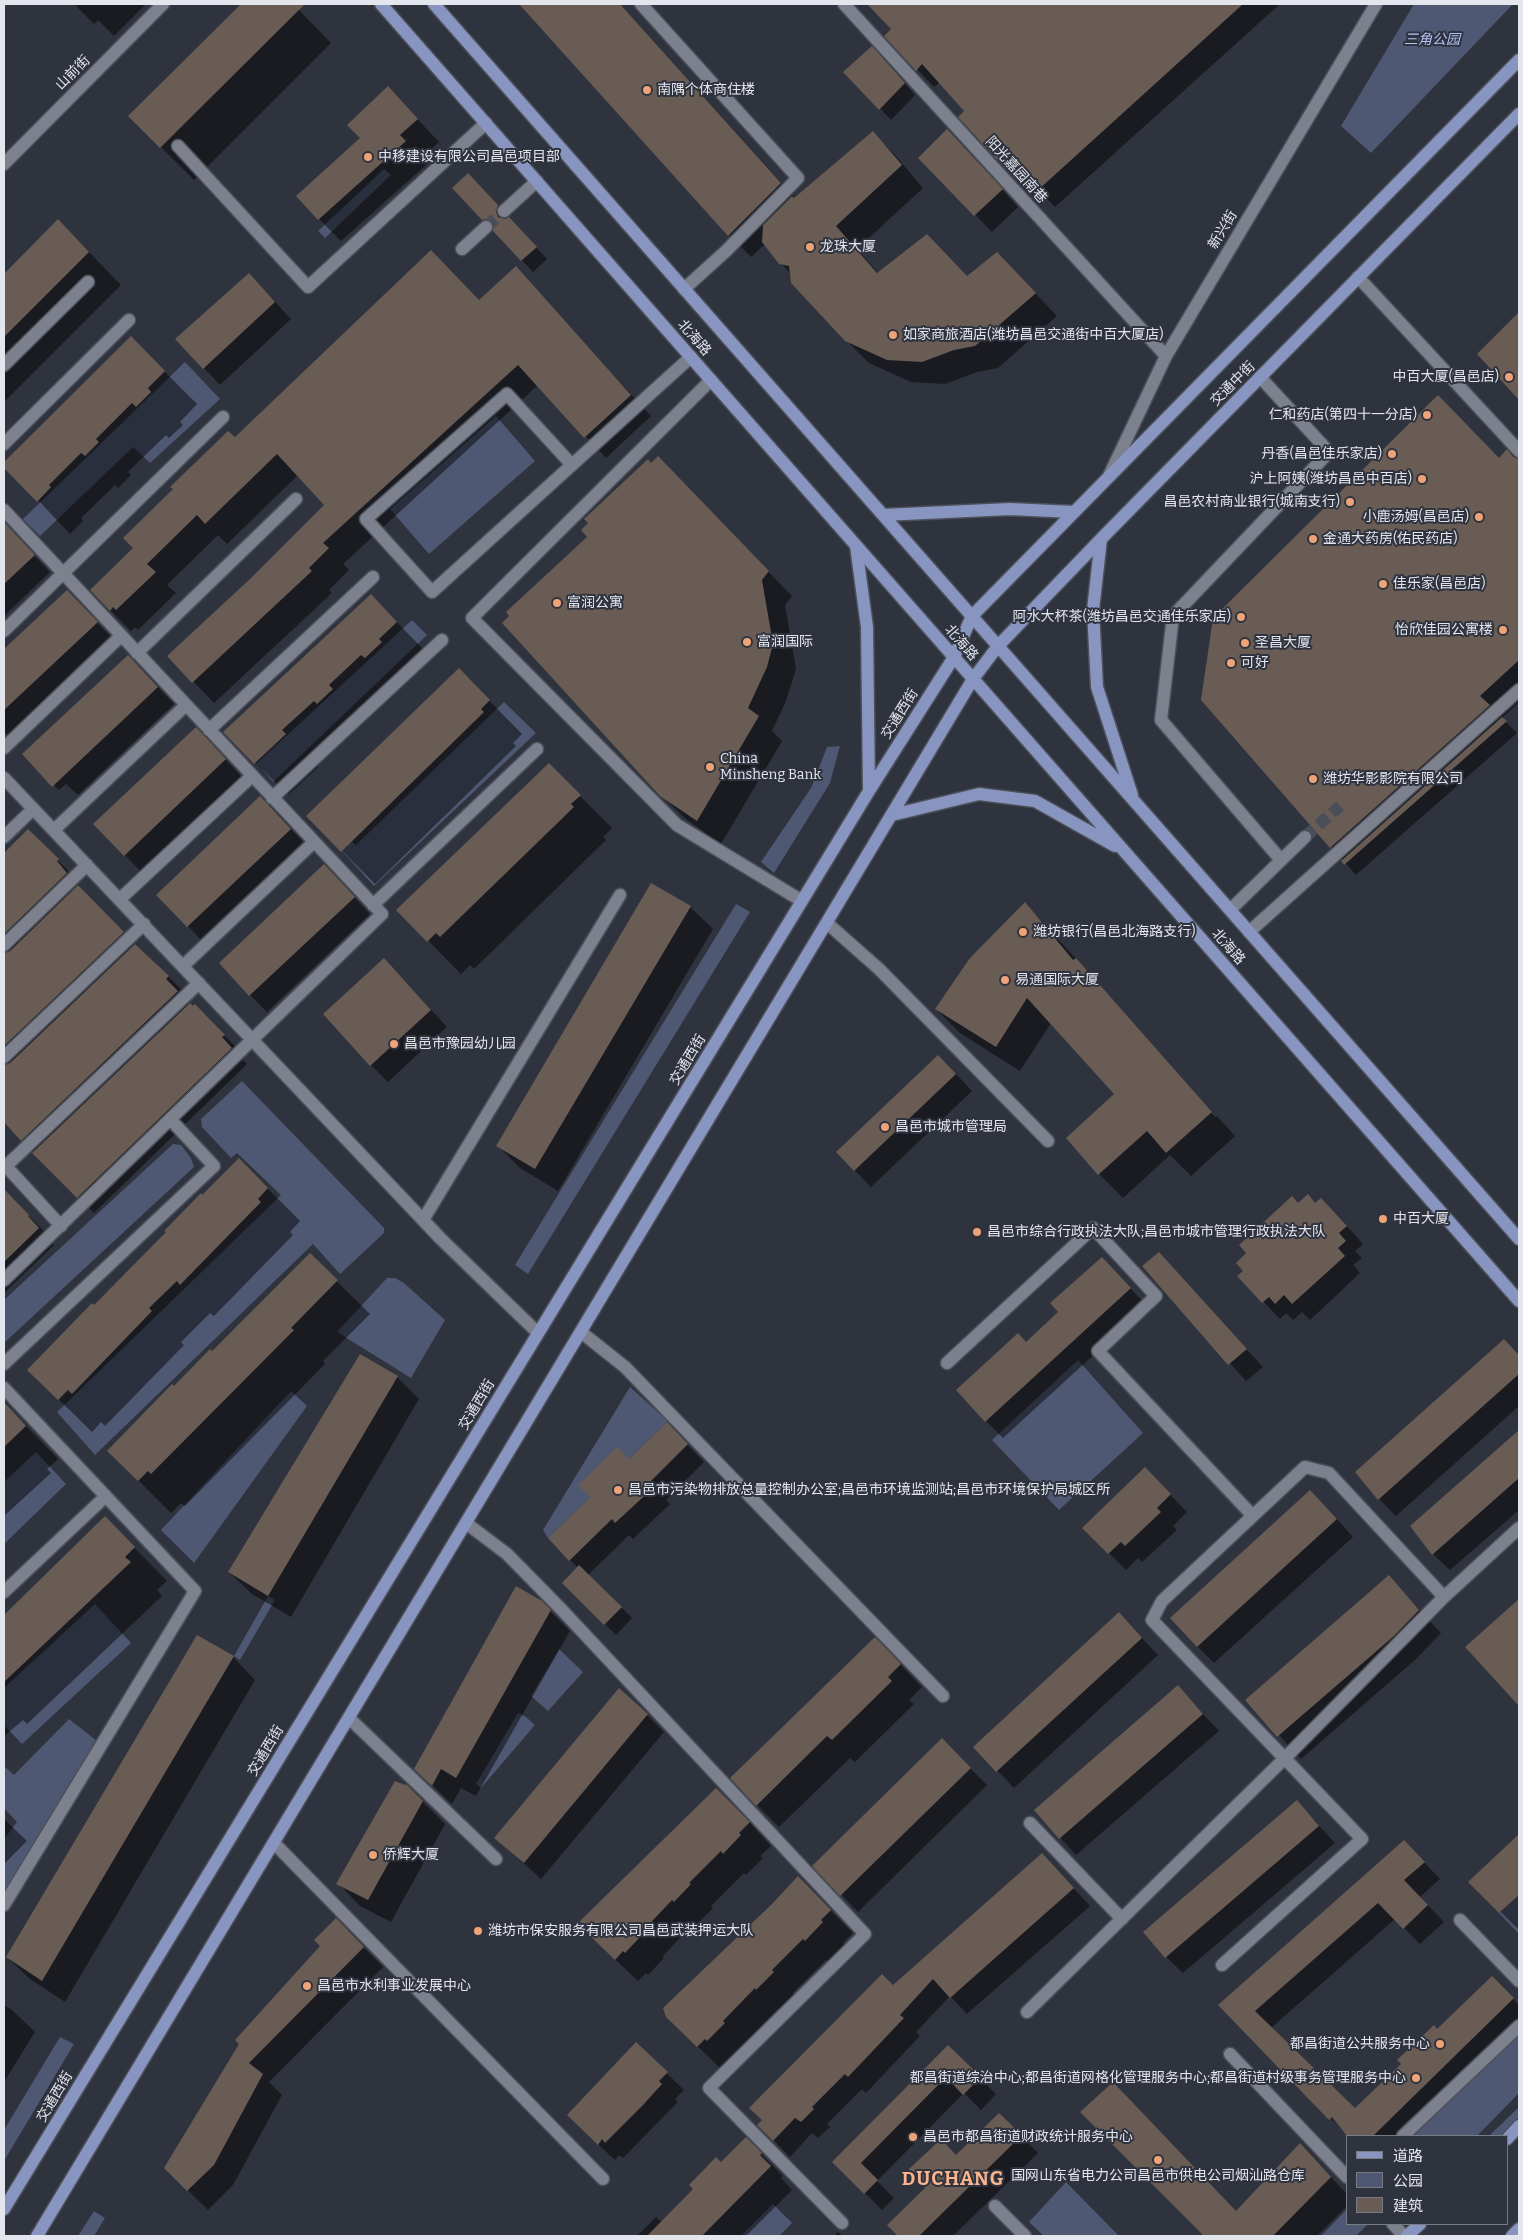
<!DOCTYPE html>
<meta charset="utf-8">
<style>
body{margin:0}
#map{position:relative;width:1523px;height:2240px;overflow:hidden;background:#2f333e;font-family:Bitter,"Noto Sans SC",serif}
canvas{display:block}
.frame{position:absolute;inset:0;border:5px solid #e4e6ee;pointer-events:none}
.legend{position:absolute;left:1346px;top:2135px;width:162px;height:90px;box-sizing:border-box;background:#2f333e;border:1px solid #777b84;margin:0;padding:6px 9px;list-style:none;font-size:15px;color:#e4e6ee}
.legend li{display:flex;align-items:center;gap:10px;height:25px}
.legend b{width:25px;border:1px solid #777b84}
</style>
<div id="map">
<canvas width="1523" height="2240"></canvas>
<div class="frame"></div>
<ul class="legend">
<li><b style="height:6px;background:#8895c0"></b>道路</li>
<li><b style="height:14px;background:#4f5873"></b>公园</li>
<li><b style="height:14px;background:#695c55"></b>建筑</li>
</ul>
</div>
<script>
const ctx = document.querySelector('canvas').getContext('2d');
ctx.lineJoin = 'round';
function fillPath(path, color) { ctx.fillStyle = color; ctx.fill(path, 'evenodd'); }
const shape = rows => new Path2D(rows.map(r => 'M' + r).join(''));
function stroke(path, color, width, dash) { ctx.strokeStyle = color; ctx.lineWidth = width; ctx.lineCap = dash ? 'butt' : 'round'; ctx.setLineDash(dash || []); ctx.stroke(path); }
function label(font, color, halo, rows, align = 'center') {
  ctx.font = font + ' Bitter,"Noto Sans SC",serif'; ctx.lineWidth = 4; ctx.setLineDash([]); ctx.textBaseline = 'middle'; ctx.strokeStyle = halo; ctx.fillStyle = color; for (const [text, x, y, turn = 0] of rows) {
    ctx.save(); ctx.translate(x, y); ctx.rotate((+turn || 0) * Math.PI / 180); ctx.textAlign = isNaN(turn) ? turn : align; if (halo) ctx.strokeText(text, 0, 0); ctx.fillText(text, 0, 0); ctx.restore();
  }
}
fillPath(shape([
 [1414,4,1513,4,1371,153,1341,126],
 [384,169,391,175,325,238,318,231],
 [185,362,220,399,150,463,133,447,40,536,23,519],
 [496,416,535,461,429,554,390,509],
 [412,620,427,635,273,782,257,763],
 [504,702,536,733,374,886,342,851,351,841,356,845],
 [840,746,830,783,774,873,761,862,811,788,827,747],
 [736,904,750,912,528,1274,515,1265],
 [242,1081,384,1228,384,1233,340,1274,313,1244,95,1455,57,1412,281,1195,237,1153,231,1158,202,1127,201,1119],
 [173,1144,181,1145,191,1158,194,1167,4,1343,4,1300],
 [387,1278,395,1278,404,1283,445,1320,411,1378,337,1332],
 [1078,1360,1143,1433,1059,1510,992,1440],
 [630,1387,668,1421,548,1538,543,1530],
 [291,1391,307,1406,194,1563,161,1530],
 [36,1452,66,1484,4,1544,4,1482],
 [268,1596,275,1600,240,1660,234,1656],
 [95,1604,131,1643,22,1744,4,1725,4,1688],
 [559,1649,583,1672,548,1711,531,1696],
 [518,1713,526,1717,535,1725,481,1788,476,1784],
 [69,1719,97,1741,4,1894,4,1839,17,1822,4,1808,4,1766,14,1775],
 [1519,1895,1519,1934,1499,1913],
 [1519,2033,1519,2093,1477,2136,1413,2136],
 [60,2037,74,2044,4,2161,4,2130],
 [1519,2107,1519,2117,1500,2136,1489,2136],
 [1066,2182,1119,2236,1044,2236,1029,2222],
 [773,2204,792,2223,779,2236,741,2236],
 [1347,2209,1347,2224,1367,2225,1356,2236,1321,2236],
 [94,2211,105,2218,94,2236,78,2236]
]), '#4f5873');
fillPath(shape([
 [74,4,146,4,114,36,98,20,94,24],
 [243,4,293,4,331,43,194,180,130,116],
 [521,4,620,4,795,198,873,133,895,155,923,188,857,249,879,274,967,277,1019,276,1057,316,998,368,977,372,945,384,911,382,869,363,846,340,765,244,751,257,729,235],
 [869,4,1280,4,1055,207,1038,190,1033,195,1015,177,960,117,966,111,940,82,934,87,886,36,892,30],
 [883,59,915,95,891,120,845,72],
 [388,88,439,142,422,158,427,164,341,241,319,219],
 [964,147,1018,207,992,232,920,158],
 [479,185,547,259,533,272,483,219],
 [58,220,121,285,4,402,4,276],
 [515,268,651,416,606,458,538,385,343,564,349,570,329,590,332,593,214,703,169,656,251,580,326,505,298,475,227,544,218,535,167,585,176,593,138,630,135,627,131,631,110,610,134,548,235,439,479,302],
 [266,292,291,319,220,385,204,368],
 [1519,313,1519,398,1479,354],
 [131,338,197,404,180,422,183,425,169,438,166,435,128,472,131,475,118,488,115,485,81,518,83,521,70,534,4,464],
 [1499,459,1519,459,1519,702,1502,718,1517,733,1356,875,1202,700],
 [681,482,792,596,785,605,796,669,786,701,772,731,782,741,721,844,686,819,661,795,589,537],
 [4,524,50,572,4,616],
 [67,591,114,640,10,737,4,731,4,651],
 [371,596,429,655,411,672,414,676,398,690,395,686,360,718,364,722,350,735,347,733,314,763,318,767,288,795,225,732],
 [459,670,522,734,513,743,516,746,375,884,308,816],
 [145,673,174,704,78,795,66,784,59,790,42,774],
 [212,745,242,777,141,872,125,855],
 [549,765,612,828,603,837,606,840,474,969,470,965,461,974,398,910],
 [277,814,307,846,204,943,188,926],
 [28,830,73,876,71,878,82,889,81,890,184,992,181,995,193,1008,195,1006,240,1051,237,1054,247,1064,94,1213,4,1121,4,854],
 [341,883,370,914,267,1012,250,995],
 [1025,904,1099,983,1096,983,1215,1117,1217,1116,1235,1136,1191,1176,1170,1155,1123,1198,1099,1174,1116,1095,1051,1023,1020,1071,960,1033,936,1009],
 [690,907,713,929,558,1191,520,1168,498,1146],
 [401,977,447,1027,388,1082,371,1065],
 [955,1073,972,1091,871,1187,837,1152],
 [239,1160,300,1221,290,1232,293,1235,214,1316,210,1313,181,1342,184,1345,105,1426,101,1422,92,1432,29,1370],
 [4,1192,44,1231,42,1233,54,1245,4,1293],
 [1299,1204,1316,1204,1338,1216,1363,1244,1355,1251,1362,1258,1353,1265,1360,1273,1310,1320,1302,1312,1293,1320,1286,1313,1280,1319,1239,1276],
 [1159,1254,1263,1367,1246,1381,1144,1266],
 [310,1255,370,1314,323,1361,325,1364,185,1506,181,1503,171,1513,109,1451],
 [1102,1258,1147,1306,1003,1438,986,1421,1026,1343,1060,1312],
 [1504,1341,1519,1356,1519,1406,1396,1516,1379,1499],
 [397,1377,419,1399,291,1617,252,1594,229,1572],
 [4,1403,58,1459,47,1469,51,1473,4,1516],
 [667,1424,704,1462,666,1500,670,1504,633,1539,629,1535,588,1575,632,1618,616,1635,563,1583,578,1568,549,1538],
 [1519,1431,1519,1510,1450,1570,1433,1554,1412,1526],
 [1145,1469,1187,1512,1173,1526,1177,1530,1142,1562,1138,1558,1126,1570,1084,1528],
 [1327,1508,1353,1537,1214,1663,1197,1646],
 [105,1518,167,1581,157,1590,162,1596,27,1724,23,1720,4,1736,4,1617],
 [1388,1577,1441,1633,1416,1659,1301,1759,1247,1700],
 [1519,1601,1519,1704,1467,1647],
 [541,1602,570,1631,476,1796,461,1788,452,1804,415,1769],
 [1119,1614,1158,1655,1014,1788,975,1747],
 [233,1657,255,1680,65,2002,30,1979,7,1957],
 [897,1661,922,1687,909,1700,914,1704,855,1762,850,1758,779,1827,757,1805],
 [1178,1687,1219,1731,1076,1855,1035,1810],
 [647,1715,664,1732,541,1879,496,1838],
 [942,1740,987,1785,858,1912,814,1866],
 [422,1801,445,1824,391,1922,360,1906,338,1883],
 [1297,1802,1335,1843,1183,1973,1166,1957],
 [741,1813,771,1846,760,1856,763,1858,746,1875,744,1873,711,1906,713,1908,697,1924,695,1922,662,1957,664,1958,648,1975,646,1973,638,1981,607,1952],
 [4,1819,27,1841,4,1864],
 [1519,1835,1519,1926,1517,1928,1470,1882],
 [1042,1854,1090,1906,967,2014,950,1996,916,2032,920,2036,866,2093,862,2089,827,2124,830,2127,818,2138,812,2133,790,2157,759,2125,893,1987],
 [1420,1858,1440,1879,1420,1897,1444,1922,1420,1944,1395,1919,1271,2028,1355,2110,1492,1977,1519,2005,1519,2026,1406,2136,1349,2136,1220,2005],
 [798,1878,853,1933,843,1943,845,1945,828,1962,826,1960,793,1993,795,1995,779,2011,778,2009,744,2044,746,2046,720,2068,690,2039,773,1904],
 [336,1919,383,1967,269,2082,282,2095,233,2185,208,2210,165,2168,322,1946],
 [4,2005,12,2010,35,2032,4,2082],
 [636,2044,684,2090,675,2099,678,2102,623,2158,619,2155,615,2160,585,2132],
 [948,2047,996,2094,981,2110,964,2093,877,2181,894,2198,882,2210,834,2162],
 [1113,2083,1236,2212,1300,2145,1347,2194,1347,2206,1317,2236,1206,2236,1082,2112],
 [999,2114,1038,2153,953,2236,900,2236,889,2225],
 [746,2139,783,2176,781,2178,792,2190,746,2236,637,2236,656,2217,662,2223],
 [838,2232,843,2236,834,2236]
]), '#0007');
fillPath(shape([
 [241,4,305,4,160,148,128,116],
 [519,4,620,4,781,183,728,236],
 [867,4,1243,4,1037,191,1020,173,1014,178,958,117,964,111,922,64,916,71,884,36,891,29],
 [872,46,905,83,879,110,843,72],
 [388,86,418,119,400,135,406,141,318,220,296,196,360,138,347,125],
 [947,129,1003,189,974,216,918,158],
 [873,131,902,165,836,226,877,273,927,234,967,276,997,252,1036,293,975,346,954,350,922,362,887,360,845,341,791,283,789,266,779,264,762,242,763,225,792,196,794,198],
 [468,173,498,205,496,212,498,217,505,219,509,217,537,247,521,261,493,231,492,222,488,219,482,220,452,188],
 [58,219,89,252,4,337,4,274],
 [431,250,479,300,516,266,631,395,584,438,518,365,323,543,329,548,309,568,312,571,192,683,167,656,250,579,324,505,277,454,205,524,197,515,147,564,156,572,116,610,113,607,110,611,90,590,133,548,123,538,173,489,170,487,228,431,235,437],
 [249,273,275,302,203,369,175,339],
 [1519,312,1519,400,1477,354],
 [131,336,165,371,148,388,151,392,136,407,132,403,96,439,99,442,85,456,81,453,49,485,51,487,37,502,4,468,4,462],
 [1438,395,1499,458,1507,449,1513,457,1519,459,1519,660,1480,696,1490,705,1330,848,1201,700,1213,618],
 [658,456,769,571,762,580,773,644,767,667,748,708,759,716,697,821,660,796,502,623,509,616,506,612,587,537,581,530,588,523,584,519,648,459,651,463],
 [4,522,35,555,4,584],
 [67,590,98,622,4,710,4,649],
 [371,594,397,622,379,639,382,642,365,658,361,655,329,685,333,689,317,704,314,701,282,730,286,734,254,764,223,732],
 [128,655,158,687,52,787,22,754],
 [459,668,490,700,481,709,484,712,341,852,306,816],
 [1502,717,1507,721,1344,865,1341,861],
 [196,727,226,759,124,856,93,824],
 [549,763,581,795,571,804,574,807,440,937,436,933,427,942,396,910],
 [260,796,291,829,187,927,156,895],
 [28,829,59,859,57,861,67,873,4,934,4,853],
 [324,864,355,897,249,996,219,963],
 [651,883,691,906,535,1169,496,1146],
 [78,885,124,932,4,1046,4,953,10,951],
 [1025,902,1073,960,1076,958,1212,1112,1166,1153,1147,1131,1098,1175,1066,1138,1114,1094,1027,998,996,1047,935,1009,970,958],
 [135,944,169,976,166,979,178,991,21,1141,4,1122,4,1065,10,1063],
 [384,958,431,1010,370,1066,323,1014],
 [190,1003,193,1006,195,1004,225,1035,222,1037,232,1048,77,1198,32,1153],
 [938,1055,956,1074,854,1171,836,1152],
 [239,1158,268,1188,258,1199,261,1202,180,1285,177,1281,149,1308,152,1311,72,1394,68,1390,58,1400,27,1370,92,1303,94,1305,166,1232,164,1231,201,1193,202,1195],
 [4,1189,29,1215,28,1216,39,1228,4,1262],
 [1308,1194,1315,1203,1321,1198,1347,1226,1339,1233,1346,1241,1338,1248,1345,1256,1292,1304,1284,1295,1275,1304,1269,1297,1262,1303,1237,1276,1243,1271,1236,1263,1246,1253,1239,1245,1292,1196,1298,1203],
 [1159,1252,1247,1349,1228,1365,1142,1266],
 [310,1253,338,1280,291,1328,294,1330,151,1474,148,1471,138,1481,107,1451,172,1384,174,1386,210,1349,212,1351],
 [1102,1257,1131,1288,985,1422,956,1390,1018,1333,1026,1342,1058,1312,1050,1303],
 [1504,1339,1519,1355,1519,1374,1378,1500,1355,1472],
 [360,1354,398,1376,268,1596,228,1572],
 [4,1402,26,1426,4,1447],
 [667,1422,688,1444,650,1482,654,1487,615,1523,612,1519,569,1561,548,1538,590,1497,578,1485,617,1447,629,1459],
 [1519,1430,1519,1478,1432,1555,1410,1526],
 [1145,1467,1171,1494,1157,1508,1161,1512,1125,1546,1121,1542,1108,1554,1082,1528],
 [1310,1490,1337,1519,1197,1647,1170,1618],
 [105,1516,135,1547,125,1557,131,1562,4,1682,4,1615],
 [579,1565,622,1607,604,1625,562,1583],
 [1389,1575,1419,1610,1394,1636,1277,1737,1245,1700],
 [516,1586,542,1601,551,1610,456,1778,441,1769,432,1786,414,1769],
 [1519,1599,1519,1706,1465,1647],
 [1119,1612,1142,1638,996,1772,973,1747],
 [197,1635,234,1656,42,1981,6,1957],
 [875,1637,901,1664,888,1677,892,1681,832,1740,827,1736,756,1806,730,1778],
 [1178,1685,1203,1714,1059,1839,1034,1810],
 [619,1688,648,1714,524,1863,494,1838],
 [942,1738,971,1768,840,1896,812,1866],
 [395,1781,405,1785,406,1784,423,1801,368,1900,336,1884],
 [716,1788,750,1822,739,1833,741,1835,723,1854,721,1851,689,1883,691,1884,674,1902,672,1900,640,1934,642,1935,625,1953,623,1951,615,1960,583,1929,580,1921],
 [1297,1800,1319,1826,1165,1958,1143,1932],
 [1519,1834,1519,1895,1499,1913,1468,1882],
 [1404,1840,1425,1862,1404,1880,1428,1905,1403,1929,1378,1903,1255,2011,1355,2108,1401,2064,1397,2060,1434,2025,1437,2029,1492,1976,1514,1998,1373,2136,1347,2136,1332,2117,1329,2120,1218,2005],
 [1042,1853,1074,1888,950,1998,933,1979,900,2015,904,2018,848,2077,845,2074,812,2107,814,2109,801,2122,795,2118,773,2141,757,2125,762,2120,749,2108,882,1974,893,1985],
 [798,1876,831,1910,821,1920,823,1922,805,1941,803,1939,772,1970,774,1972,756,1990,755,1988,723,2021,725,2023,707,2041,705,2039,697,2047,666,2017,663,2008,772,1904],
 [336,1918,364,1947,249,2063,263,2074,214,2165,187,2191,164,2168,239,2044,235,2040,320,1946,314,1940],
 [636,2042,668,2072,659,2081,662,2084,643,2105,605,2143,602,2139,598,2145,567,2115],
 [948,2045,981,2077,963,2095,946,2077,861,2163,878,2180,864,2194,832,2162],
 [1113,2082,1236,2211,1300,2143,1331,2177,1273,2236,1204,2236,1080,2112],
 [999,2113,1022,2135,919,2236,898,2236,887,2225,925,2188,908,2170,941,2139,956,2155],
 [746,2137,762,2153,760,2155,771,2166,702,2236,647,2236,693,2189,689,2185,716,2157,721,2162]
]), '#695c55');
stroke(shape([
 [486,227,504,211],
 [1305,837,1340,806]
]), '#4a4e58', 12, [12, 6]);
const minor = shape([
 [641,4,798,178,726,251,684,289],
 [844,4,1166,356],
 [178,146,308,287,486,123],
 [4,164,163,4],
 [504,211,537,181],
 [462,249,486,227],
 [1358,277,1519,451],
 [4,365,88,282],
 [1260,377,1329,452,1173,616,1161,720,1281,860],
 [711,380,472,618,677,825,802,901],
 [4,444,129,320],
 [572,465,507,394,366,519,432,592,671,375,691,357],
 [1109,476,1166,356,1376,4],
 [4,510,382,914,4,1280],
 [4,631,223,417],
 [137,653,296,499],
 [209,730,373,577],
 [4,748,121,636],
 [4,778,441,1239,538,1333],
 [272,798,442,640],
 [54,830,186,705],
 [4,837,33,809],
 [120,899,252,776],
 [373,905,537,749],
 [1230,910,1305,837],
 [827,923,879,969,1048,1141],
 [1249,932,1519,690],
 [4,945,87,865],
 [183,966,314,842],
 [4,1057,144,924],
 [4,1164,61,1226],
 [4,1168,199,983],
 [423,1220,620,895],
 [581,1332,625,1367,943,1696],
 [947,1363,1093,1228,1156,1296,1098,1351,1253,1516],
 [4,1364,214,1166,170,1119],
 [4,1388,195,1591,4,1905],
 [466,1523,507,1554,562,1610,865,1934,709,2088,842,2223],
 [4,1592,106,1496],
 [349,1718,496,1859],
 [1030,1823,1122,1919],
 [274,1843,603,2179],
 [1460,1920,1519,1981],
 [1222,1965,1362,1839,1152,1620,1162,1601,1305,1467,1329,1473,1444,1597],
 [1027,2012,1285,1758,1444,1597,1519,1528],
 [1230,2054,1347,2177],
 [1403,2136,1519,2026],
 [995,2206,1025,2236],
 [1393,2224,1404,2236]
]);
const major = shape([
 [381,4,1519,1301],
 [434,4,1519,1239],
 [883,515,1010,509,1074,512],
 [1101,539,1093,610,1097,687,1132,795],
 [856,546,867,627,869,790],
 [892,815,979,794,1035,801,1115,846],
 [1507,2139,1519,2126],
 [4,2209,869,791,954,657,972,616,1519,60],
 [37,2236,973,679,998,646,1101,539,1519,114],
 [1407,2236,1420,2224],
 [1512,2236,1519,2229]
]);
stroke(minor, '#4c5059', 15);
stroke(major, '#4c5059', 15);
stroke(minor, '#7d818e', 12);
stroke(major, '#8895c0', 12);
for (const [x, y, r, color] of [
 [647,90,5,"#efa378"],
 [368,157,5,"#efa378"],
 [810,247,5,"#efa378"],
 [893,335,5,"#efa378"],
 [1509,377,5,"#efa378"],
 [1427,415,5,"#efa378"],
 [1392,454,5,"#efa378"],
 [1422,479,5,"#efa378"],
 [1350,502,5,"#efa378"],
 [1479,517,5,"#efa378"],
 [1313,539,5,"#efa378"],
 [1383,584,5,"#efa378"],
 [557,603,5,"#efa378"],
 [1241,617,5,"#efa378"],
 [1503,630,5,"#efa378"],
 [747,642,5,"#efa378"],
 [1245,643,5,"#efa378"],
 [1231,663,5,"#efa378"],
 [710,767,5,"#efa378"],
 [1313,779,5,"#efa378"],
 [1023,932,5,"#efa378"],
 [1005,980,5,"#efa378"],
 [394,1044,5,"#efa378"],
 [885,1127,5,"#efa378"],
 [1383,1219,5,"#efa378"],
 [977,1232,5,"#efa378"],
 [618,1490,5,"#efa378"],
 [373,1855,5,"#efa378"],
 [478,1931,5,"#efa378"],
 [307,1986,5,"#efa378"],
 [1440,2044,5,"#efa378"],
 [1416,2078,5,"#efa378"],
 [913,2137,5,"#efa378"],
 [1158,2160,5,"#efa378"]
]) { const dot = new Path2D(); dot.arc(x, y, r, 0, 2 * Math.PI); ctx.fillStyle = color; ctx.fill(dot); stroke(dot, '#2f333e', 2); }
label('italic 14px', '#b1c2f6', '#2f333e', [
 ["三角公园",1432,40]
]);
label('14px', '#e4e6ee', '#2f333e', [
 ["山前街",73,73,-45],
 ["阳光嘉园南巷",1016,170,48],
 ["新兴街",1223,230,-59],
 ["北海路",694,338,49],
 ["交通中街",1233,384,-45],
 ["北海路",961,643,49],
 ["交通西街",900,714,-58],
 ["北海路",1228,947,49],
 ["交通西街",688,1060,-59],
 ["交通西街",477,1405,-59],
 ["交通西街",266,1751,-59],
 ["交通西街",55,2097,-59]
]);
label('14px', '#e4e6ee', '#2f333e', [
 ["南隅个体商住楼",657,90],
 ["中移建设有限公司昌邑项目部",378,157],
 ["龙珠大厦",820,247],
 ["如家商旅酒店(潍坊昌邑交通街中百大厦店)",903,335],
 ["中百大厦(昌邑店)",1499,377,"right"],
 ["仁和药店(第四十一分店)",1417,415,"right"],
 ["丹香(昌邑佳乐家店)",1382,454,"right"],
 ["沪上阿姨(潍坊昌邑中百店)",1412,479,"right"],
 ["昌邑农村商业银行(城南支行)",1340,502,"right"],
 ["小鹿汤姆(昌邑店)",1469,517,"right"],
 ["金通大药房(佑民药店)",1323,539],
 ["佳乐家(昌邑店)",1393,584],
 ["富润公寓",567,603],
 ["阿水大杯茶(潍坊昌邑交通佳乐家店)",1231,617,"right"],
 ["怡欣佳园公寓楼",1493,630,"right"],
 ["富润国际",757,642],
 ["圣昌大厦",1255,643],
 ["可好",1241,663],
 ["China",720,759],
 ["Minsheng Bank",720,775],
 ["潍坊华影影院有限公司",1323,779],
 ["潍坊银行(昌邑北海路支行)",1033,932],
 ["易通国际大厦",1015,980],
 ["昌邑市豫园幼儿园",404,1044],
 ["昌邑市城市管理局",895,1127],
 ["中百大厦",1393,1219],
 ["昌邑市综合行政执法大队;昌邑市城市管理行政执法大队",987,1232],
 ["昌邑市污染物排放总量控制办公室;昌邑市环境监测站;昌邑市环境保护局城区所",628,1490],
 ["侨辉大厦",383,1855],
 ["潍坊市保安服务有限公司昌邑武装押运大队",488,1931],
 ["昌邑市水利事业发展中心",317,1986],
 ["都昌街道公共服务中心",1430,2044,"right"],
 ["都昌街道综治中心;都昌街道网格化管理服务中心;都昌街道村级事务管理服务中心",1406,2078,"right"],
 ["昌邑市都昌街道财政统计服务中心",923,2137],
 ["国网山东省电力公司昌邑市供电公司烟汕路仓库",1158,2176,"center"]
], 'left');
ctx.letterSpacing = '1px';
label('bold 19px', '#fdb48c', '#2f333e', [
 ["DUCHANG",953,2180]
]);
ctx.letterSpacing = '0px';
</script>
